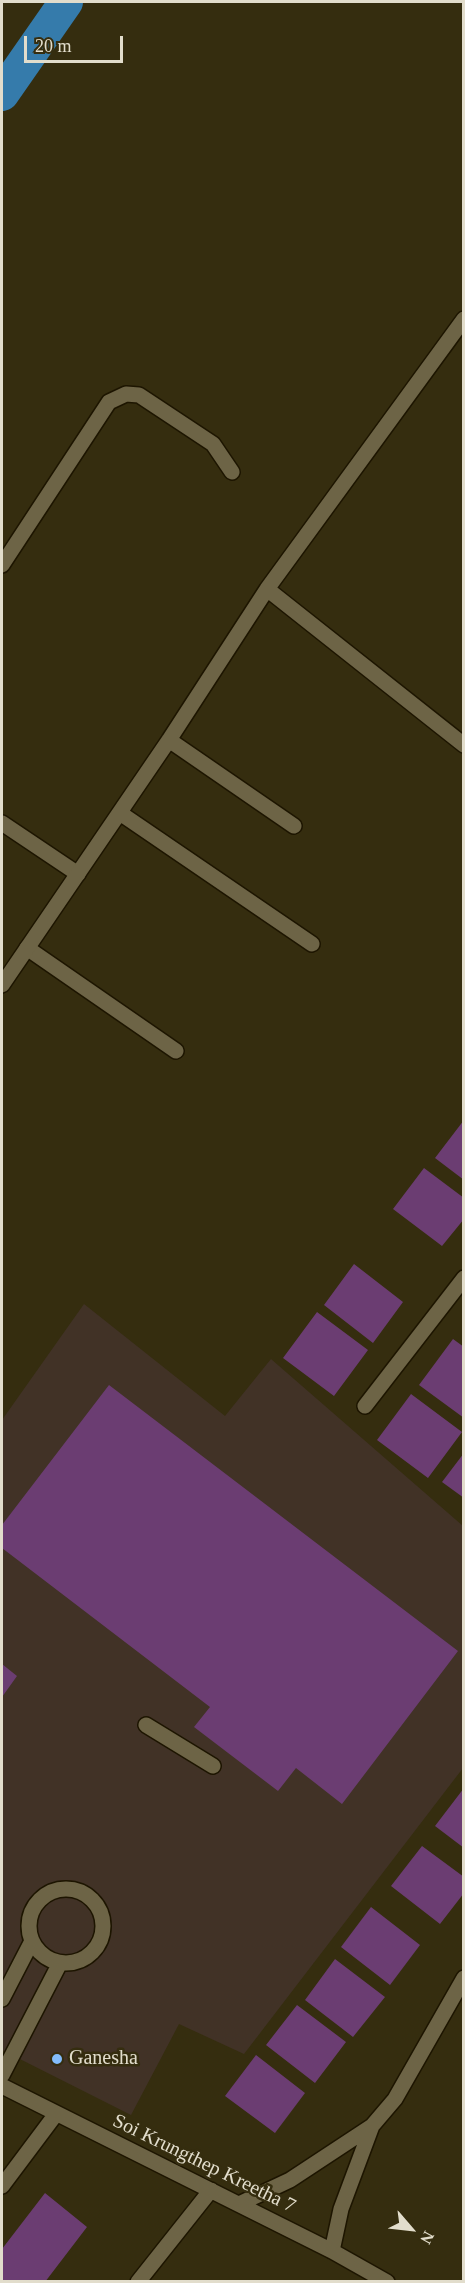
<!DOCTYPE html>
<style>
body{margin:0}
#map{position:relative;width:465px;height:2283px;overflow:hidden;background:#352d0f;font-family:"Times New Roman",serif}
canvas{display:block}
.frame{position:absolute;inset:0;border:3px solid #e2ddcc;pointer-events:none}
.north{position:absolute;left:381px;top:2199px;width:60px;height:60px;-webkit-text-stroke:4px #352d0f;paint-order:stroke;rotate:118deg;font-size:16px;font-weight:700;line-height:24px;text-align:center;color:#e2ddcc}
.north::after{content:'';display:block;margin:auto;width:21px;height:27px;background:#e2ddcc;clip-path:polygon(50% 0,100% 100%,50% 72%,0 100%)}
.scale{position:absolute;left:24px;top:36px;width:99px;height:27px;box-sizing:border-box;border:3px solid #e2ddcc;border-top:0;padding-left:8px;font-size:18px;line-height:21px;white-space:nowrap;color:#e2ddcc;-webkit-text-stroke:4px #352d0f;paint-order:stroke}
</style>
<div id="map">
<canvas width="465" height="2283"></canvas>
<div class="frame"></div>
<div class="north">N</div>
<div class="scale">20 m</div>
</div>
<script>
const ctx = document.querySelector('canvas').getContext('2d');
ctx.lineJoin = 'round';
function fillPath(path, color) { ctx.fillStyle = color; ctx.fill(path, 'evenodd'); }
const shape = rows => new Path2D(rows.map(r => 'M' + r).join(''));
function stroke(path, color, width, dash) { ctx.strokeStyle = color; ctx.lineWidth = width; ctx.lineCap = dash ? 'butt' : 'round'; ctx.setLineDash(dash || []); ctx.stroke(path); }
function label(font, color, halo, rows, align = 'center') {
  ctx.font = font + ' "Times New Roman",serif'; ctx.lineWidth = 5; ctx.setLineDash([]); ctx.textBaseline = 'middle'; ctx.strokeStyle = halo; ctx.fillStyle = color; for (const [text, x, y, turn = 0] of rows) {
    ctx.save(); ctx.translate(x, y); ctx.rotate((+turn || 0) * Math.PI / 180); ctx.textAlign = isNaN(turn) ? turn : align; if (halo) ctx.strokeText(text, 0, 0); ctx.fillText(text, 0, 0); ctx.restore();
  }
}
fillPath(shape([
 [84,1304,225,1416,271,1359,463,1526,463,1768,244,2054,179,2024,131,2115,2,2050,2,1420]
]), '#413226');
stroke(shape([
 [2,94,66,2]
]), '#357bab', 34);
fillPath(shape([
 [464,1120,464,1180,435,1158],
 [424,1168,464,1198,464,1219,442,1246,393,1209],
 [354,1264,403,1302,373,1343,324,1305],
 [317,1312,368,1350,334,1396,283,1358],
 [453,1339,464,1347,464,1418,419,1385],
 [109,1385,458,1651,342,1804,296,1768,278,1791,194,1727,210,1707,2,1548,2,1525],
 [411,1394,462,1432,428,1478,377,1440],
 [464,1453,464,1498,442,1482],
 [2,1664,17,1676,2,1697],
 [464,1788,464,1848,435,1826],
 [422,1846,464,1877,464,1893,440,1924,391,1886],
 [371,1907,420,1945,390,1985,341,1947],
 [335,1959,385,1997,353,2037,305,2000],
 [297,2005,346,2042,315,2083,266,2045],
 [256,2055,305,2093,275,2133,225,2096],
 [45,2193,87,2227,45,2282,2,2282,2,2249]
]), '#6b3d72');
const service = shape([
 [2,823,78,874],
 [27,948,176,1051],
 [146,1725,213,1766],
 '29 1926a37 37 0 1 1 74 0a37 37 0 1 1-74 0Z',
 [2,1999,32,1941],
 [2,2075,60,1963]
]);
const minor = shape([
 [2,565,109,402,126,394,139,395,213,444,232,472],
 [267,589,464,745],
 [169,740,294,826],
 [120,813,312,944],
 [2,985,169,740,267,589,464,319],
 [365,1406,464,1278],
 [2,2086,332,2251,387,2282],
 [2,2186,56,2114],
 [239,2204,290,2180,372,2126,395,2099,464,1978],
 [332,2251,341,2209,372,2126],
 [138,2282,211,2190]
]);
stroke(service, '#1d1500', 18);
stroke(minor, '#1d1500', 18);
stroke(service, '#6d6446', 15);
stroke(minor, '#6d6446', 15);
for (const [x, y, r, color] of [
 [57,2059,6,"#83bcfb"]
]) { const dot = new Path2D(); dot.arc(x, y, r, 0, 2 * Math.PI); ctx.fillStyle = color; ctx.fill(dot); stroke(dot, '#352d0f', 2); }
label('20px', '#e2ddcc', '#352d0f', [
 ["Ganesha",69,2059]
], 'left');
label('20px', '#e2ddcc', '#352d0f', [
 ["Soi Krungthep Kreetha 7",204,2164,26]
]);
</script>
